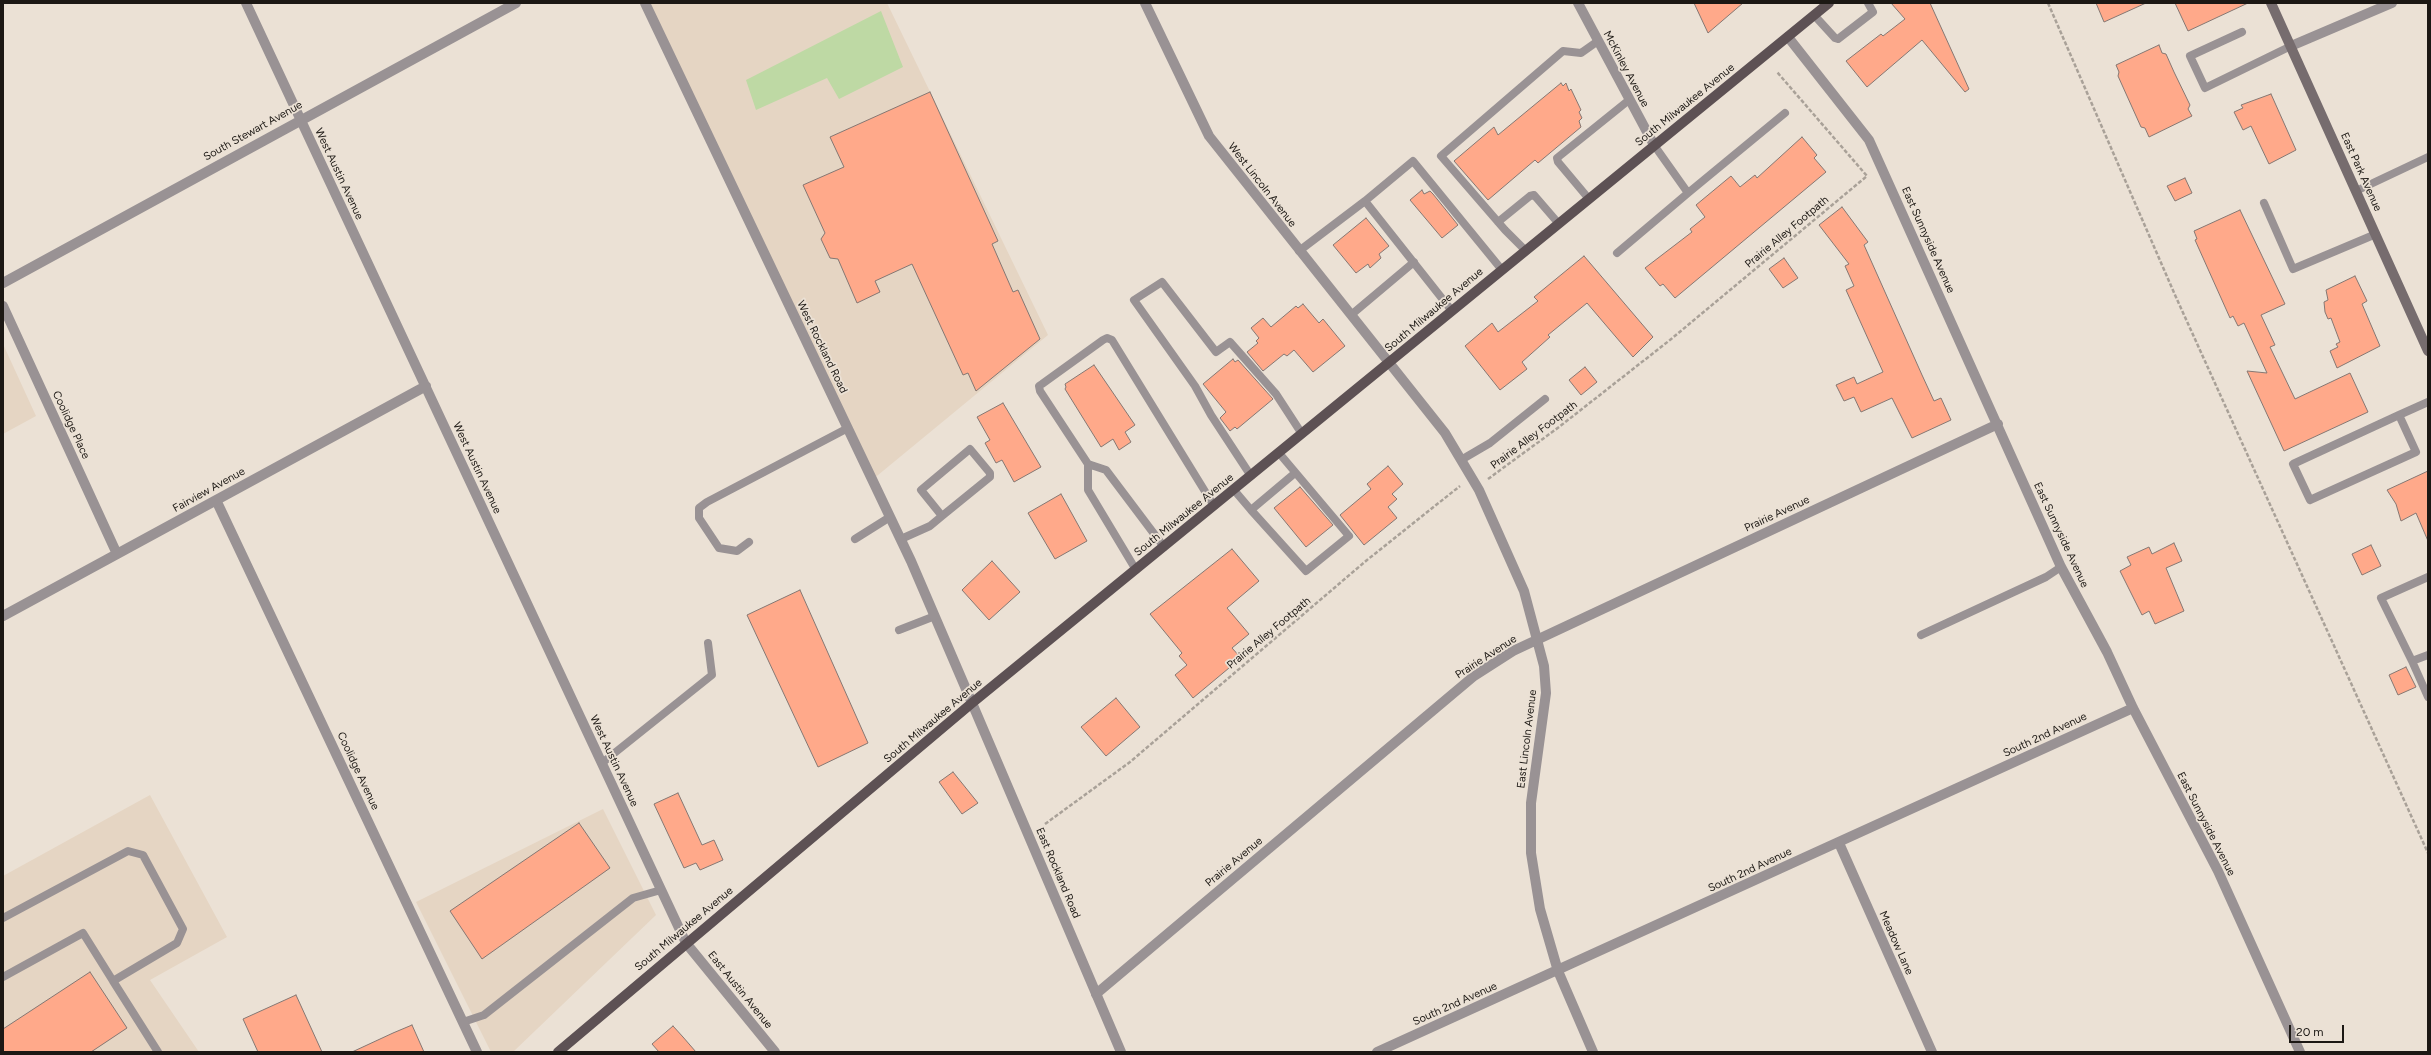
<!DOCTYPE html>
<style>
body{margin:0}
#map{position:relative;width:2431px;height:1055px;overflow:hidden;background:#ebe1d5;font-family:Figtree,sans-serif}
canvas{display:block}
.frame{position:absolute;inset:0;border:4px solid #1c1814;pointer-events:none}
.scale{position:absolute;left:2289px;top:1025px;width:55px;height:18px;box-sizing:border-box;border:2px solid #1c1814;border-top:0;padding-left:5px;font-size:12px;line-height:14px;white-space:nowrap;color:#1c1814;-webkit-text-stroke:3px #ebe1d5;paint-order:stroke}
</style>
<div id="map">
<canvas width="2431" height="1055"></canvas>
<div class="frame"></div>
<div class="scale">20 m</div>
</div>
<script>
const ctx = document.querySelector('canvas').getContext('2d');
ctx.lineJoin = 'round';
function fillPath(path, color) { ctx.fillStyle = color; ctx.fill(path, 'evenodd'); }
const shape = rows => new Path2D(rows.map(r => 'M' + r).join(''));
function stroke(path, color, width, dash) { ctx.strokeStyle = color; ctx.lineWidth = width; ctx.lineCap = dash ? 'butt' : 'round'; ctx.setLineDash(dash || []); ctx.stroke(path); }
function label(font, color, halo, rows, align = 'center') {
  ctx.font = font + ' Figtree,sans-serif'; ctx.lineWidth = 3.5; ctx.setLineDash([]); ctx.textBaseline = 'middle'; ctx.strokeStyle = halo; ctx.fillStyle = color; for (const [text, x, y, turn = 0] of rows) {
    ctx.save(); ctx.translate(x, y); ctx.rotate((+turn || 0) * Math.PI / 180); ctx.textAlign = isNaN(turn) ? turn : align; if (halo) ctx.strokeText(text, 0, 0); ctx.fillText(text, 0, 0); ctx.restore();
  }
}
fillPath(shape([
 [645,3,887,3,1048,335,872,480],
 [3,344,36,416,3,434],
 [150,795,227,937,150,980,199,1052,3,1052,3,876],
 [603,809,656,915,513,1052,491,1052,416,902]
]), '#e5d5c3');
fillPath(shape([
 [881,11,903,67,839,99,827,78,756,110,746,80]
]), '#bed9a4');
const building = shape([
 [1694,3,1743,3,1708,33,1694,3],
 [1891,3,1930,3,1969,89,1965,92,1922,40,1867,87,1846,61,1881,34,1883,36,1905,19,1891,3],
 [2096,3,2146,3,2104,22,2096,3],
 [2175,3,2248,3,2188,31,2175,3],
 [2159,45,2162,53,2166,54,2174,72,2190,105,2188,109,2192,116,2149,137,2145,128,2141,127,2118,76,2119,72,2116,65,2159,45],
 [1561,83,1563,86,1566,83,1569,91,1571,89,1581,110,1579,112,1582,118,1579,121,1581,127,1538,163,1535,160,1488,200,1454,161,1494,127,1498,135,1561,83],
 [930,92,998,241,992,244,1013,292,1018,290,1040,339,976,391,968,373,963,375,912,264,875,281,880,292,857,303,838,259,830,258,821,239,825,233,803,185,844,167,830,137,930,92],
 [2271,94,2296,150,2269,164,2251,126,2243,130,2234,112,2243,108,2241,105,2271,94],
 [1802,137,1817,155,1814,158,1826,172,1675,298,1663,284,1660,286,1645,268,1692,232,1690,229,1705,217,1696,205,1731,176,1740,187,1755,175,1757,178,1802,137],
 [2185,178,2192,193,2175,201,2167,186,2185,178],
 [1422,190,1424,194,1430,191,1433,194,1458,225,1442,238,1410,200,1422,190],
 [1842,207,1868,242,1864,245,1922,375,1934,401,1941,398,1951,420,1912,438,1892,398,1861,412,1854,397,1844,401,1836,385,1854,377,1857,384,1883,372,1846,290,1854,286,1845,266,1849,264,1819,225,1842,207],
 [2240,210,2285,304,2261,315,2275,345,2270,347,2295,399,2350,373,2368,412,2284,451,2247,371,2267,373,2244,323,2238,326,2233,316,2230,318,2195,240,2197,239,2194,231,2240,210],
 [1366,218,1389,246,1379,254,1381,258,1370,268,1368,264,1356,273,1333,245,1366,218],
 [1584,256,1653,337,1633,357,1587,303,1548,335,1550,337,1522,362,1527,369,1500,390,1465,346,1492,323,1498,332,1538,301,1534,297,1584,256],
 [1784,258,1798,278,1783,288,1769,269,1784,258],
 [2355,276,2367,301,2362,304,2380,346,2337,368,2330,351,2338,347,2336,344,2340,342,2331,318,2328,319,2325,312,2324,302,2328,300,2326,290,2355,276],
 [1303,304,1319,323,1323,319,1345,346,1313,372,1294,350,1287,356,1284,354,1263,371,1247,352,1258,343,1256,341,1259,338,1251,328,1263,318,1271,327,1296,306,1298,308,1303,304],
 [1233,359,1235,362,1238,360,1273,399,1237,429,1235,427,1230,431,1220,418,1226,412,1203,384,1233,359],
 [1094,365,1135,425,1125,432,1131,442,1119,450,1113,439,1101,447,1065,389,1066,387,1065,384,1094,365],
 [1585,367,1597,382,1581,395,1569,380,1585,367],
 [1003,403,1041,467,1014,482,1002,460,996,463,985,443,990,440,977,417,1003,403],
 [1388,466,1403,484,1392,494,1397,499,1388,507,1397,518,1364,545,1340,515,1371,489,1367,484,1388,466],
 [2428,471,2428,541,2416,513,2401,521,2396,504,2387,490,2428,471],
 [1300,487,1333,525,1306,547,1274,508,1300,487],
 [1061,494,1087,541,1055,559,1028,513,1061,494],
 [2174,543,2182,561,2166,568,2184,611,2155,624,2149,611,2142,615,2120,571,2131,565,2127,557,2149,547,2152,554,2174,543],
 [2371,545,2381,566,2362,575,2352,554,2371,545],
 [1232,549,1259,581,1227,608,1249,634,1232,648,1241,658,1193,698,1175,675,1187,665,1179,656,1182,653,1150,614,1232,549],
 [992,561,1020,592,989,620,962,590,992,561],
 [800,590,868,743,818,767,747,615,800,590],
 [2406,667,2416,687,2398,695,2389,675,2406,667],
 [1116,698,1140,727,1106,756,1081,727,1116,698],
 [953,772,978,803,962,814,939,782,953,772],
 [678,793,702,845,714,840,723,860,700,870,696,863,684,868,654,804,678,793],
 [579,823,610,868,482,959,450,911,579,823],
 [90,972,127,1028,91,1052,3,1052,3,1029,90,972],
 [296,995,322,1052,258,1052,243,1019,296,995],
 [412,1025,424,1052,352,1052,393,1033,412,1025],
 [673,1026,683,1037,696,1052,659,1052,652,1044,673,1026]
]);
fillPath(building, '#ffa98a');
stroke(building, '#857772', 1);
stroke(shape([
 [2048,3,2175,295,2428,853],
 [1488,479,1559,427,1670,340,1867,176,1777,72],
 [1045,824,1130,762,1367,560,1460,486]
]), '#a9a198', 2.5, [4, 2]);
stroke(shape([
 [1814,15,1835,38,1838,39,1873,12,1868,3],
 [2242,32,2190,56,2205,88,2291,46],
 [2356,191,2428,157],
 [1688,193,1785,113],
 [1589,199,1558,162,1557,158,1629,100],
 [1365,201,1413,161,1502,270],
 [2264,203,2293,269,2376,234],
 [1498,222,1530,196,1534,195,1559,224],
 [1299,251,1365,201,1452,311],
 [1526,251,1505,230,1441,156,1563,51,1581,53,1598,41],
 [1617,253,1688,193,1654,145],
 [1351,315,1414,262],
 [2399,415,2416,452,2310,500,2293,464,2399,415,2428,402],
 [1461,460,1490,443,1545,399],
 [1088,464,1106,470,1164,547],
 [1251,476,1211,415,1195,386,1134,300,1162,282,1216,352,1230,342,1276,394,1302,434],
 [1234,490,1251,510,1295,473],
 [1251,510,1306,571,1349,536,1279,453],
 [855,539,890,517],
 [901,539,930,526,942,516,990,477,990,473,970,449,921,490,942,516],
 [749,542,737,551,719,548,699,518,699,508,707,502,848,428],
 [1136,570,1088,490,1088,464,1040,391,1039,386,1042,384,1103,340,1107,338,1112,340,1214,506],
 [2428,577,2381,598,2412,661,2428,655],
 [899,630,935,616],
 [1921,635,2046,577,2061,567],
 [2412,661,2428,697],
 [602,763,712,675,708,643],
 [3,918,128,851,143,855,183,929,177,943,113,981,158,1052],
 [3,977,83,933,113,981],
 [463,1022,484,1015,633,898,661,890]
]), '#999294', 8);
stroke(shape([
 [246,3,686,943,775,1052],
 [645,3,911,561,972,703],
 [1145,3,1209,136,1445,433,1479,490,1524,591,1544,666,1546,693,1531,803,1531,853,1540,909,1558,971,1593,1052],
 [1578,3,1654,145],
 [1788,37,1869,140,2061,567,2107,652,2133,708,2218,871,2300,1052],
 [2291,46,2392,3],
 [3,283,516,3],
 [3,306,117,554],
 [216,500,477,1052],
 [3,616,426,386],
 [1839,843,1932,1052],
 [1096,994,1474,676,1513,651,1998,424],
 [1377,1052,2133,708]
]), '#999294', 10);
stroke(shape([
 [972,703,1121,1052]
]), '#999294', 10);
stroke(shape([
 [2271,3,2428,351]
]), '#766c6e', 10);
stroke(shape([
 [558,1052,972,703,1829,3]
]), '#5d5154', 10);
label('11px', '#1c1814', '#ebe1d5', [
 ["McKinley Avenue",1626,69,62],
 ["South Milwaukee Avenue",1685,105,-39],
 ["South Stewart Avenue",253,131,-29],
 ["East Park Avenue",2361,172,66],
 ["West Austin Avenue",339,174,65],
 ["West Lincoln Avenue",1262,185,52],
 ["Prairie Alley Footpath",1787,232,-40],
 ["East Sunnyside Avenue",1928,240,66],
 ["South Milwaukee Avenue",1434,310,-40],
 ["West Rockland Road",822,347,64],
 ["Coolidge Place",71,425,65],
 ["Prairie Alley Footpath",1534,435,-37],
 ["West Austin Avenue",477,468,65],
 ["Fairview Avenue",209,490,-29],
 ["Prairie Avenue",1777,514,-25],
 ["South Milwaukee Avenue",1184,515,-39],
 ["East Sunnyside Avenue",2061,535,65],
 ["Prairie Alley Footpath",1269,633,-40],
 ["Prairie Avenue",1486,657,-33],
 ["South Milwaukee Avenue",933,721,-40],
 ["South 2nd Avenue",2045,735,-25],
 ["East Lincoln Avenue",1527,739,-83],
 ["West Austin Avenue",614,761,65],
 ["Coolidge Avenue",358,771,65],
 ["East Sunnyside Avenue",2206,824,63],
 ["Prairie Avenue",1234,862,-40],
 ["South 2nd Avenue",1750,870,-25],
 ["East Rockland Road",1058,873,67],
 ["South Milwaukee Avenue",684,929,-40],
 ["Meadow Lane",1896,943,66],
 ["East Austin Avenue",740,990,51],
 ["South 2nd Avenue",1455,1004,-24]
]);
</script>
